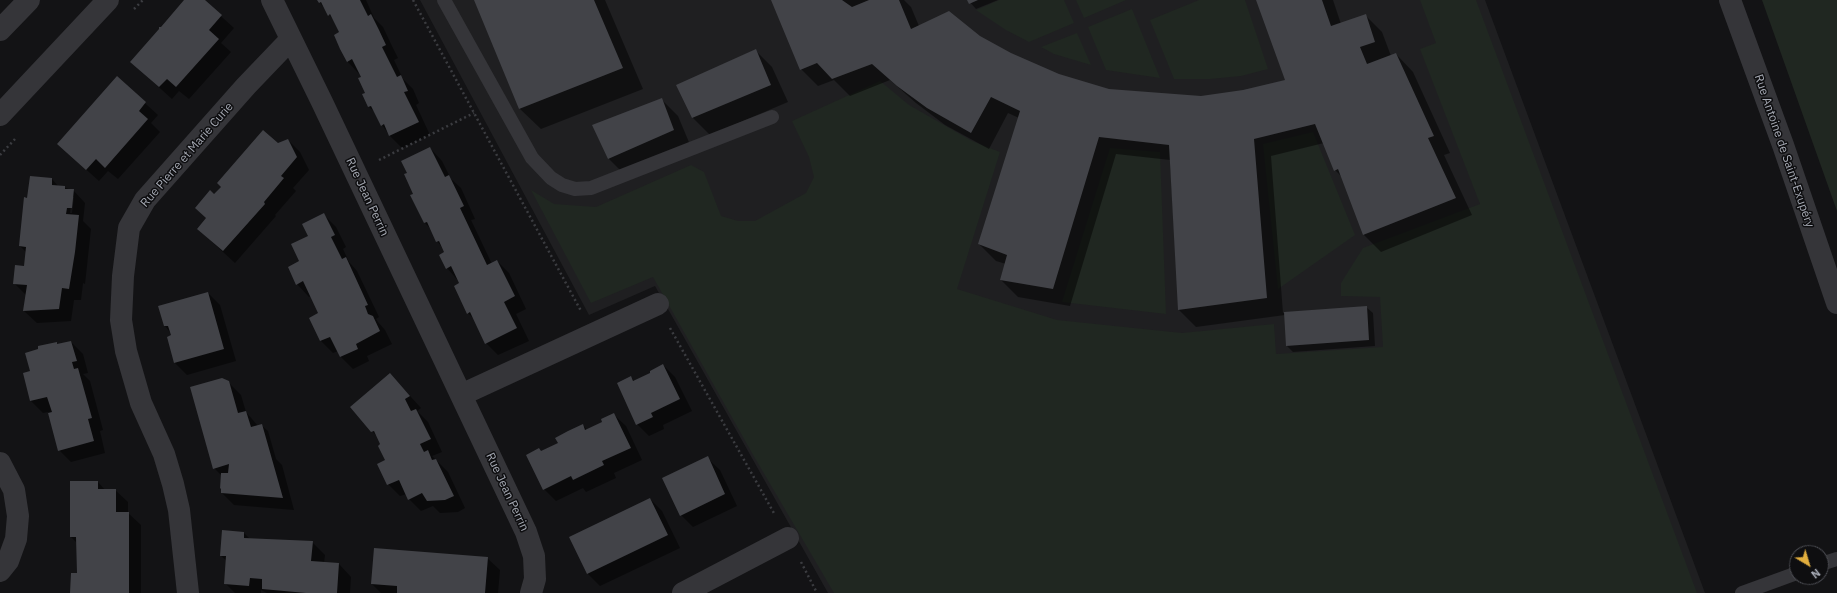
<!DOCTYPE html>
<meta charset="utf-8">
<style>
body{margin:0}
#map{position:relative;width:1837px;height:593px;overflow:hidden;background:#131315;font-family:"IBM Plex Sans",sans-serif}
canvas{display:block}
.north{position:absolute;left:1789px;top:545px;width:40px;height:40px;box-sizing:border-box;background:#0e0e10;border:1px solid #4b4c52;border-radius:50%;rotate:142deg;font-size:11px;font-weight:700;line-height:16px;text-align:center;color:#a6aab4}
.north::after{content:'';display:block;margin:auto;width:14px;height:18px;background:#e1ae3e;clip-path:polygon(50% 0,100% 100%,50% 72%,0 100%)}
</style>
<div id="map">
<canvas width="1837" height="593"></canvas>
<div class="north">N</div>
</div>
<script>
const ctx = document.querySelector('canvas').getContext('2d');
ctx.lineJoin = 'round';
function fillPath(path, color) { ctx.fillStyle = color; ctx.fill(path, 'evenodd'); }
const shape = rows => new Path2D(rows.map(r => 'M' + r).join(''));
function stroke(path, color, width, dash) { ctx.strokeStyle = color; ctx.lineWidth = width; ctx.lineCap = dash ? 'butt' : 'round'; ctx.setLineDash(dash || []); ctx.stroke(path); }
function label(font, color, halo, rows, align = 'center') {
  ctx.font = font + ' "IBM Plex Sans",sans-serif'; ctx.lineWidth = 3; ctx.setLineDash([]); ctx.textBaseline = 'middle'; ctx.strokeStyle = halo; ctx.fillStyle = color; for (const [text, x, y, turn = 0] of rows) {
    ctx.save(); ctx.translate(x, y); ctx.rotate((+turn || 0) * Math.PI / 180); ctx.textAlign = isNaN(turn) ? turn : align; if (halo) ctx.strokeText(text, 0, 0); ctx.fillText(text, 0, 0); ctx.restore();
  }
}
fillPath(shape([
 [420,0,1485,0,1705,593,828,593,655,286,589,315]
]), '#1f1f21');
fillPath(shape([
 [999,0,1064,0,1074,23,1029,42,1006,30,976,10],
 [1076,0,1126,0,1084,18],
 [1199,0,1245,0,1268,69,1241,76,1210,79,1174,79,1150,20],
 [1420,0,1476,0,1697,593,834,593,752,453,653,277,591,303,531,190,554,204,596,207,691,165,704,172,721,216,738,221,755,221,806,193,814,177,809,157,792,121,880,81,909,105,972,141,1000,152,957,289,1057,320,1182,333,1274,324,1276,354,1383,347,1380,297,1341,296,1341,283,1363,248,1480,204,1420,49,1436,43],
 [1762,0,1837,0,1837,211,1832,197],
 [1132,9,1160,78,1106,70,1088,27],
 [1077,33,1091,65,1054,54,1041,47],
 [1313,132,1355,235,1278,289,1263,144],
 [1110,148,1160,152,1166,314,1062,302]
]), '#202721');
fillPath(shape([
 [186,0,203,0,234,28,221,43,231,52,189,99,179,91,172,99,131,62],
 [318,0,366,0,374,18,383,27,391,44,398,58,394,60,403,79,413,89,419,103,416,105,430,135,402,148,390,136,382,125,376,113,369,107,363,94,366,93,362,77,347,61,340,32,335,22],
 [475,0,605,0,643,89,541,129,520,109],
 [772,0,904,0,911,7,919,26,980,37,1011,54,1059,75,1109,90,1201,97,1243,91,1287,80,1257,0,1333,0,1341,24,1365,15,1382,32,1391,56,1396,54,1413,72,1450,153,1444,155,1472,215,1381,252,1364,235,1343,178,1335,170,1324,143,1271,156,1283,313,1366,307,1373,313,1375,346,1293,352,1287,346,1285,315,1196,327,1179,310,1170,160,1116,154,1070,306,1018,297,1001,280,1006,264,996,261,979,244,1019,118,1008,113,989,149,945,125,916,103,890,80,850,96,834,80,818,86,801,69],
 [968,0,998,0,976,9],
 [755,50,772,67,788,102,710,135,693,118,678,85],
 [117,78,158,115,151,123,160,132,118,179,108,171,99,181,71,156],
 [661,99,678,116,691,147,626,176,609,159,593,126],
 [288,140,300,152,309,170,293,188,296,191,275,215,276,216,235,263,198,229,207,219,196,208,278,145],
 [430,148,442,161,451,179,461,188,475,219,471,220,492,264,497,261,509,273,526,309,516,314,529,341,498,355,486,343,475,320,468,313,461,284,447,268,446,252,437,241,431,229,425,223,415,195,408,173],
 [52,179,58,186,73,190,85,203,83,221,91,229,85,284,83,283,81,300,74,300,71,321,37,323,24,311,26,295,14,283,25,267,26,252,20,246,28,199],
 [72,197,74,197,72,213,70,213],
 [324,215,336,227,346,247,343,249,349,262,357,271,379,317,376,319,378,322,385,330,392,344,367,356,369,361,353,369,341,357,338,351,333,353,321,341,320,313,311,296,309,297,297,284,300,262,309,237],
 [208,293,220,305,236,361,187,375,175,363,168,337,173,336,165,326],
 [71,342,83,354,88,373,83,374,90,381,103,430,100,431,105,453,71,462,59,450,48,412,43,413,31,401,31,371,56,343,58,345],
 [663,365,675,377,692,411,663,425,664,429,649,436,637,424,631,377,635,382,652,374],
 [390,374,421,408,417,411,428,422,442,452,432,456,448,472,465,508,458,512,440,513,433,506,421,511,409,499,407,494,400,496,388,484,386,461,382,445,378,437,372,431],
 [228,382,241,395,246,412,258,426,261,425,268,431,276,459,282,465,294,510,234,505,222,493,221,488,222,476,214,468],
 [613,414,626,426,642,460,614,473,616,478,586,492,583,488,556,501,544,489,541,452,559,444,583,425,587,430,604,422],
 [707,458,720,470,737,506,693,527,681,515],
 [98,482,105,490,115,490,128,502,128,513,141,525,141,593,72,593,78,574,77,543,71,537],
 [650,499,662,511,680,548,600,586,588,574,571,537],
 [244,533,250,539,312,542,325,555,324,563,339,564,351,577,350,593,267,593,261,590,261,593,235,593,225,583,227,561,221,556],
 [487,558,500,570,498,593,381,593,372,584]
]), '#0007');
fillPath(shape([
 [184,0,205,0,222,15,209,30,219,39,176,87,167,79,159,87,130,62,159,29,159,27,161,27],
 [317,0,360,0,368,16,371,14,379,30,386,45,382,47,397,77,401,75,408,91,404,92,419,122,389,136,384,124,381,126,371,106,368,107,362,94,365,93,358,78,361,77,352,59,347,62,340,49,334,35,339,32,330,14,328,16,321,2,319,3],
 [474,0,594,0,623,68,519,109],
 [771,0,842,0,852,7,869,0,899,0,911,29,949,11,980,36,1011,53,1059,74,1109,89,1201,96,1243,90,1285,80,1256,0,1322,0,1331,26,1366,14,1375,42,1360,47,1367,64,1396,53,1434,136,1428,138,1456,198,1363,235,1338,169,1334,171,1315,124,1254,139,1267,298,1178,310,1169,145,1099,137,1053,289,1000,280,1007,255,978,244,1020,111,991,97,971,133,927,108,897,86,872,64,832,79,817,63,800,70],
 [967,0,978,0,969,4],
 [756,49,771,85,692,118,676,85],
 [117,76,146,102,139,111,148,119,105,168,96,159,86,170,57,144],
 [662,98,674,130,608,159,592,125],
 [263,130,278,143,288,139,297,157,281,176,284,178,264,202,265,204,223,251,197,229,206,218,195,208,210,190,214,194,221,187,217,183],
 [430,147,445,177,449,175,464,206,460,208,487,265,497,260,515,296,504,302,517,328,485,344,470,312,467,314,454,286,459,283,451,266,446,269,439,255,444,252,439,241,436,242,427,222,424,223,410,195,413,194,404,174,407,173,401,161],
 [30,176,52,178,52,185,65,186,65,189,74,189,72,208,67,208,66,214,79,215,75,252,69,289,62,288,59,309,23,311,27,285,13,284,15,265,24,266,26,247,19,246,24,197,27,198],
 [324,213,335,235,331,237,342,259,346,257,368,305,365,306,368,314,373,316,380,331,356,344,358,349,340,357,330,337,320,341,309,318,318,313,303,281,296,285,288,267,299,261,291,244,308,236,302,224],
 [208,292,224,349,174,363,167,337,171,335,168,326,164,326,158,306],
 [1367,306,1369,340,1286,346,1284,312],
 [71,341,77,361,72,362,74,369,78,368,92,418,88,419,94,441,58,451,48,413,52,412,47,397,30,401,23,373,30,371,25,353,38,349,38,346,57,342,57,344],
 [663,364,680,399,651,413,653,417,636,425,617,383,631,376,633,381,650,373,650,371],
 [390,373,410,396,405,399,411,411,416,409,431,439,420,444,424,452,428,450,432,460,436,459,454,496,445,500,427,501,422,493,408,500,399,480,387,485,377,464,385,460,378,446,380,444,374,431,371,432,350,407],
 [222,378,229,381,238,413,246,411,251,427,262,424,283,498,221,493,221,488,220,489,221,473,228,473,229,464,213,469,190,387],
 [614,413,631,448,602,461,604,465,573,480,571,476,543,490,526,455,539,448,541,451,558,443,555,438,568,431,583,424,585,430,602,422,601,419],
 [708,456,725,494,680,516,662,478],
 [70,481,98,481,98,489,116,489,116,512,129,512,129,593,70,593,71,573,77,573,76,537,70,537],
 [650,498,668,535,587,574,569,537],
 [222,530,244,532,244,538,313,541,311,561,339,563,337,593,306,593,262,589,262,579,250,578,249,586,224,584,226,556,220,556],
 [374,548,488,557,485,593,397,593,397,586,371,584]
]), '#424348');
stroke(shape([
 [413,0,581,311],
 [134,9,143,0],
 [0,155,15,139],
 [379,160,474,113],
 [670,328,775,515],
 [801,562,817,593]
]), '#3b3c40', 2.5, [2, 3]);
stroke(shape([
 [444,0,532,158,551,178,562,185,575,189,591,188,772,117],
 [1821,564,1837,559],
 [1742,593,1797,573]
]), '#353539', 14);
stroke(shape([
 [272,0,322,102,526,532,534,556,535,579,531,593],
 [0,30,29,0],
 [461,395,658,304],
 [0,463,14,490,18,516,16,539,8,561,0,571],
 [188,593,179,510,173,484,164,454,141,403,126,351,121,320,123,276,129,228,145,200,246,86,291,39],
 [683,593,788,538]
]), '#353539', 22);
stroke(shape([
 [1730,0,1783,145,1837,303],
 [0,115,108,0]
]), '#353539', 22);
label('12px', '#a6aab4', '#0e0e10', [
 ["Rue Antoine de Saint-Exupéry",1784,151,71],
 ["Rue Pierre et Marie Curie",187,155,-49],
 ["Rue Jean Perrin",367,197,65],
 ["Rue Jean Perrin",507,492,65]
]);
</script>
